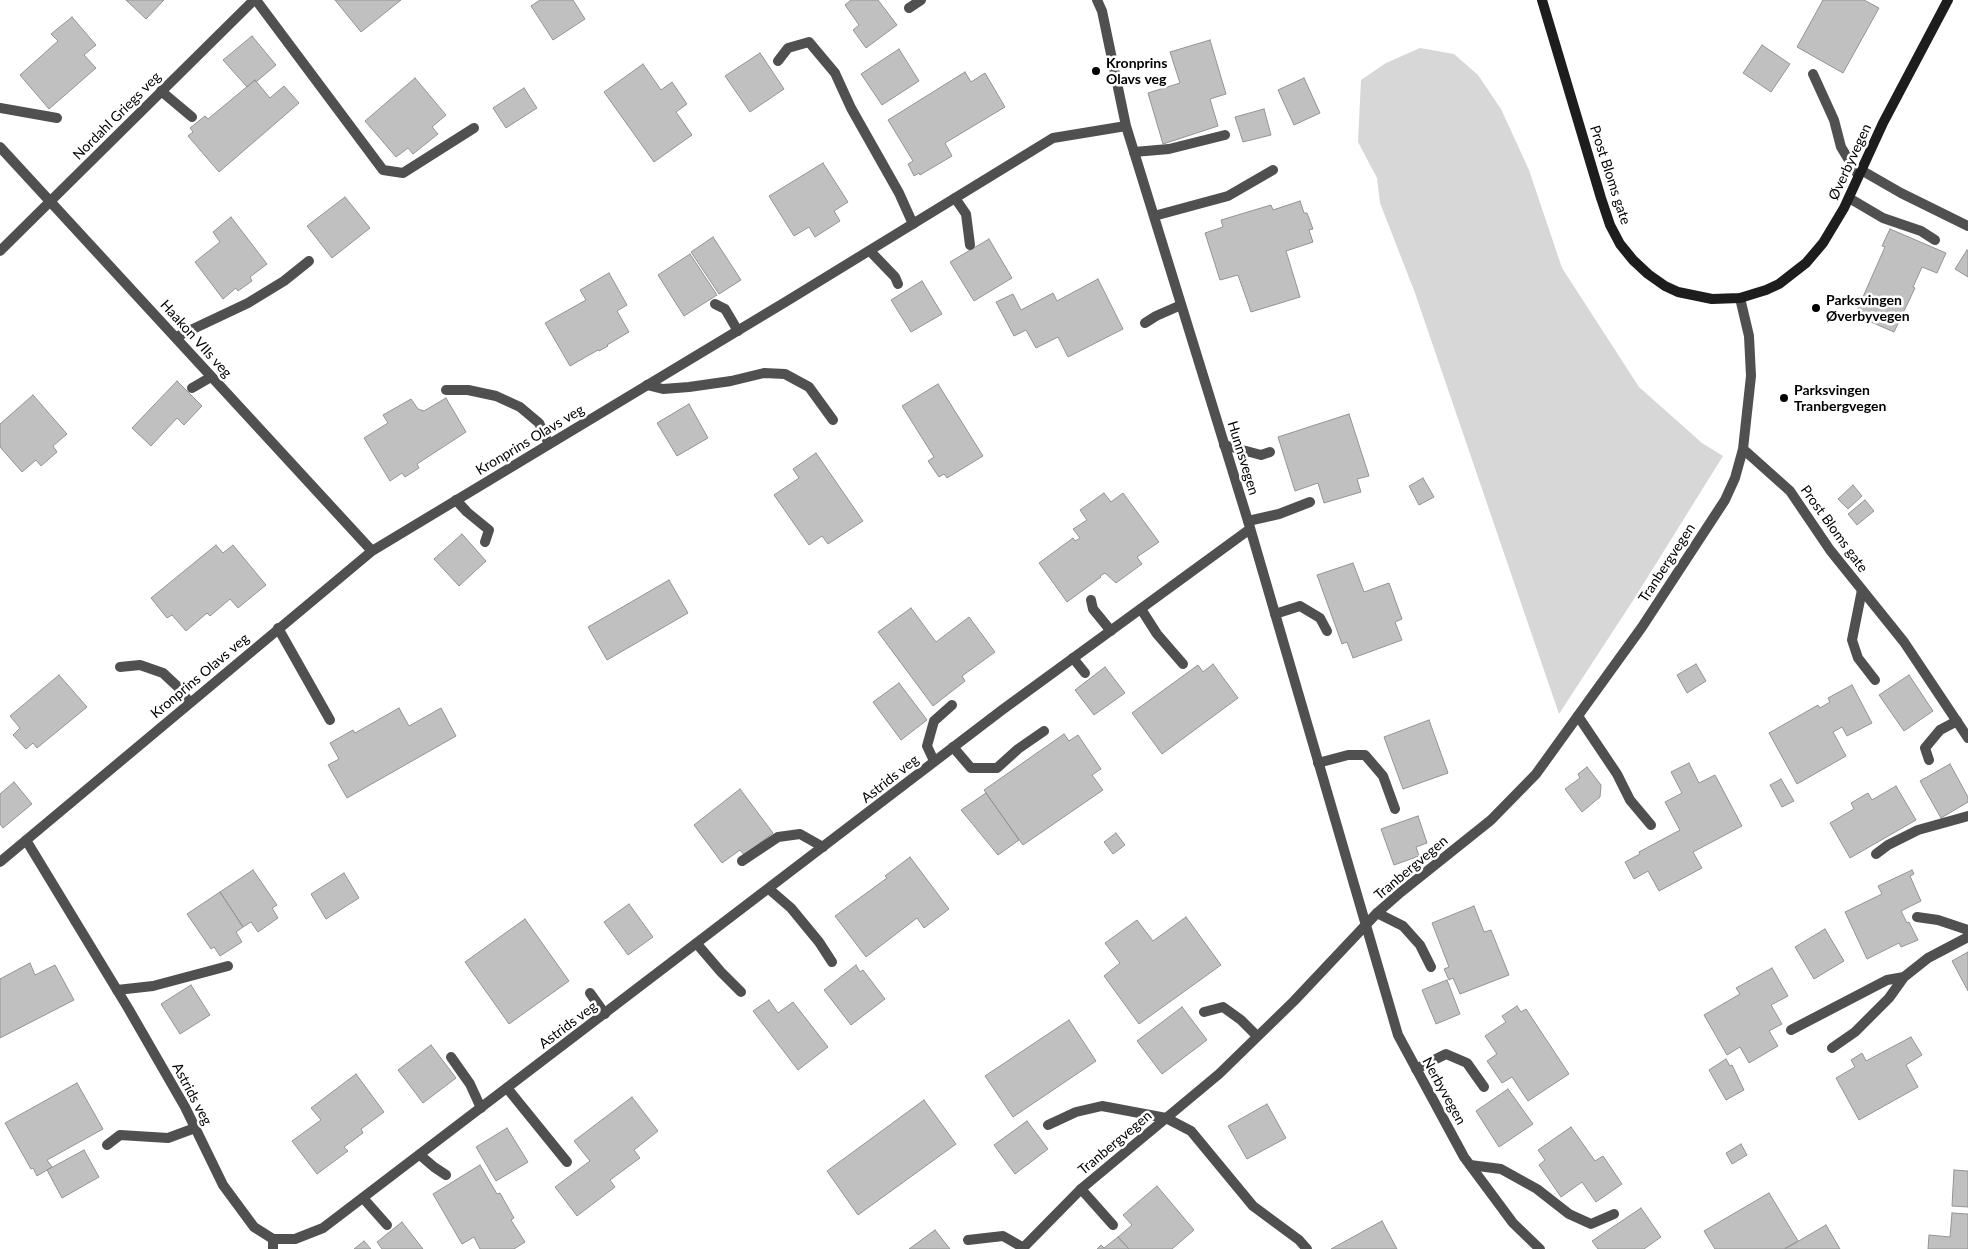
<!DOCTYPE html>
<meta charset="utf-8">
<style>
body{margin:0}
canvas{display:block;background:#fff}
</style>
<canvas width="1968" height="1249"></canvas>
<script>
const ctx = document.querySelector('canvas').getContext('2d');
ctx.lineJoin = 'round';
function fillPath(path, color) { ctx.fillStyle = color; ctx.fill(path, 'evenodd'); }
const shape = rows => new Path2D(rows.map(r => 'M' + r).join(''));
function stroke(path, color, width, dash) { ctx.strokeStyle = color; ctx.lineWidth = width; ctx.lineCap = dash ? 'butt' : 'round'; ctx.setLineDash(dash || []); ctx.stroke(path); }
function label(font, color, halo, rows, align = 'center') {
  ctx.font = font + ' Lato,sans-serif'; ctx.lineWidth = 5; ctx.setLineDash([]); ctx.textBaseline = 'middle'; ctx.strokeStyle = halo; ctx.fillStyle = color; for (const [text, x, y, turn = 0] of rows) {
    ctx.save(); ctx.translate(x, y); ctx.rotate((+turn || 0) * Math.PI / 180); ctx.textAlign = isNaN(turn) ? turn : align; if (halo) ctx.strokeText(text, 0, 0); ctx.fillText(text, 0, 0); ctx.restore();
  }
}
fillPath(shape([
 [1420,48,1454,54,1478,75,1501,109,1529,170,1562,268,1639,387,1702,443,1723,456,1634,599,1559,714,1415,293,1380,203,1377,178,1358,142,1361,80,1386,63]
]), '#d7d7d7');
const building = shape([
 [126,0,164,0,146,19,126,0],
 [335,0,401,0,361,32,335,0],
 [540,0,573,0,585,19,553,40,531,6,540,0],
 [851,0,878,0,897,25,866,48,853,30,859,25,845,5,851,0],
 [1823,0,1864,0,1879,8,1843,73,1797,47,1823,0],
 [72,17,96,45,84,55,96,68,49,109,20,75,58,41,51,34,72,17],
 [252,36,276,65,256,82,255,80,247,87,223,60,252,36],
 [1210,40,1226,94,1210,99,1218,126,1163,144,1148,93,1180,83,1170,52,1210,40],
 [1762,45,1790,64,1771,92,1743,73,1762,45],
 [899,49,919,81,882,105,861,74,899,49],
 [760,53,784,89,750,112,725,76,760,53],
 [643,64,661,90,672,82,687,104,676,112,692,135,654,162,604,92,643,64],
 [965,72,971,82,985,73,1005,107,945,143,952,156,920,175,919,173,914,176,908,164,913,161,888,120,965,72],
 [415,78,446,115,432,127,438,134,413,154,408,148,396,157,365,121,415,78],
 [1304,78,1320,113,1294,125,1278,90,1304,78],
 [255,80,270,98,284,86,299,103,219,172,188,136,193,132,190,128,205,116,208,119,255,80],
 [524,88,537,108,506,128,493,108,524,88],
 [1264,109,1271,135,1243,142,1235,117,1264,109],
 [823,163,848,202,834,211,840,221,815,237,809,227,794,236,769,196,823,163],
 [345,197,370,228,332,258,307,226,345,197],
 [1300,201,1304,213,1307,213,1313,229,1309,230,1313,242,1286,251,1300,297,1251,312,1238,275,1220,280,1205,233,1223,227,1221,220,1271,205,1273,210,1300,201],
 [231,217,267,264,250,277,252,281,238,291,236,288,223,299,195,262,220,242,213,232,231,217],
 [1890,229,1946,253,1937,273,1922,267,1913,287,1915,288,1894,332,1855,315,1885,247,1882,246,1890,229],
 [713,237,741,280,719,294,691,252,713,237],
 [989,239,1012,278,974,301,950,262,989,239],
 [1967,250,1968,251,1968,277,1955,269,1967,250],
 [690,254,717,295,684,316,658,275,690,254],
 [609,273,627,305,617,311,629,332,607,345,608,346,599,351,598,350,570,366,545,323,586,300,580,290,609,273],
 [1098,279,1123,329,1068,357,1058,337,1036,348,1026,330,1014,336,996,302,1013,294,1021,310,1053,293,1057,301,1098,279],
 [922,281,942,314,911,332,891,300,922,281],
 [177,381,202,406,184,425,177,418,151,446,132,428,177,381],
 [938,384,983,456,947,478,944,474,939,477,928,461,934,457,902,406,938,384],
 [33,395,67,434,53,446,57,452,41,466,36,460,22,472,0,447,0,424,33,395],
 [446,398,466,432,417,464,419,468,405,477,402,473,390,481,364,438,388,423,383,415,411,399,418,409,424,411,446,398],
 [689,404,708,438,677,456,657,423,689,404],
 [1349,414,1369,476,1357,479,1361,492,1324,503,1318,483,1295,491,1278,437,1349,414],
 [816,453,863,521,828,544,822,536,809,545,774,495,799,478,793,469,816,453],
 [1423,478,1434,497,1419,505,1409,486,1423,478],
 [1853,485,1862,496,1848,509,1838,499,1853,485],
 [1104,493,1111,502,1123,493,1159,542,1137,557,1142,564,1116,583,1105,573,1100,576,1101,577,1067,602,1039,563,1073,538,1075,541,1080,538,1073,529,1087,520,1080,510,1104,493],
 [1865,500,1874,511,1857,525,1848,514,1865,500],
 [462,534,486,561,459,586,434,559,462,534],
 [216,545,223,553,233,545,266,585,238,608,230,599,210,616,207,613,186,631,172,615,167,618,151,598,216,545],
 [1353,563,1364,592,1389,583,1402,619,1395,622,1402,640,1353,658,1347,642,1342,644,1317,575,1353,563],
 [669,580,688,613,607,660,588,627,669,580],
 [911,608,936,642,969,617,995,652,962,676,965,681,933,706,878,632,911,608],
 [1213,664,1238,698,1162,754,1132,713,1198,665,1203,672,1213,664],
 [1696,664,1706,681,1687,693,1677,675,1696,664],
 [1105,667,1125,693,1094,715,1075,690,1105,667],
 [59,675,87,707,37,748,33,743,26,749,13,735,20,728,10,716,59,675],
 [1909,675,1933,711,1904,731,1879,695,1909,675],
 [899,683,927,720,901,740,873,702,899,683],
 [1852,685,1872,723,1847,736,1842,727,1833,732,1846,756,1797,784,1769,733,1818,705,1820,708,1830,702,1828,698,1852,685],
 [399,708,409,726,441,708,456,736,347,798,328,765,339,759,330,743,353,730,355,733,399,708],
 [1429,720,1448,773,1403,789,1384,737,1429,720],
 [1064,734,1069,741,1078,735,1101,769,1092,775,1103,790,1023,845,984,790,1064,734],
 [1689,763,1699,783,1715,775,1742,826,1693,852,1702,868,1659,891,1648,871,1634,879,1625,862,1640,854,1639,852,1680,830,1665,802,1682,793,1671,772,1689,763],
 [1950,764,1968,797,1968,802,1941,818,1920,781,1950,764],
 [1587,767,1601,785,1600,797,1582,812,1565,789,1580,778,1578,774,1587,767],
 [1781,779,1794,801,1782,807,1770,785,1781,779],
 [14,782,32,804,3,828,0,824,0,794,14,782],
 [1896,786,1916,820,1850,858,1830,823,1854,809,1851,803,1868,793,1872,800,1896,786],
 [740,789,773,833,744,855,740,850,722,863,694,825,740,789],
 [986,793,1019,840,998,855,961,810,986,793],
 [1418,816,1427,843,1416,847,1419,856,1394,865,1381,829,1418,816],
 [1116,833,1125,845,1113,854,1104,842,1116,833],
 [910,857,949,909,924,928,917,918,866,957,835,916,887,878,885,876,910,857],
 [253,870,277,905,272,908,278,918,258,932,251,922,243,927,220,892,253,870],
 [1912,870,1914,874,1910,876,1921,901,1901,911,1907,923,1909,922,1918,940,1901,947,1899,943,1867,959,1845,912,1882,894,1878,886,1912,870],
 [344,873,359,898,326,919,311,894,344,873],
 [220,892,243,927,236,932,242,942,220,956,214,947,211,949,187,914,220,892],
 [629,904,653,937,628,955,604,922,629,904],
 [1474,906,1484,932,1491,930,1509,975,1460,994,1453,978,1449,980,1444,969,1449,967,1432,923,1474,906],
 [1186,917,1221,965,1139,1024,1104,976,1120,963,1105,943,1137,920,1153,941,1186,917],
 [525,919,569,981,509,1024,465,962,525,919],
 [1825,929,1844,961,1814,979,1795,947,1825,929],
 [1968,952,1968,991,1952,961,1968,952],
 [30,963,35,975,55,965,74,1000,0,1038,0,979,30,963],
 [856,965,860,972,863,970,885,999,851,1025,824,990,856,965],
 [1772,968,1788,996,1771,1005,1782,1024,1769,1031,1778,1046,1749,1063,1740,1047,1727,1055,1704,1015,1740,994,1736,988,1772,968],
 [1447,980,1460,1014,1436,1024,1422,990,1447,980],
 [191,985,210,1015,180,1034,161,1004,191,985],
 [769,1000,778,1013,793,1002,828,1047,798,1070,753,1011,769,1000],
 [1517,1006,1521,1012,1526,1009,1569,1074,1528,1101,1512,1077,1502,1083,1487,1061,1497,1054,1485,1036,1506,1022,1502,1016,1517,1006],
 [1182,1007,1207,1040,1162,1074,1137,1041,1182,1007],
 [1069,1020,1096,1061,1013,1117,985,1076,1069,1020],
 [1911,1037,1922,1055,1906,1065,1918,1087,1859,1120,1836,1078,1855,1067,1851,1060,1862,1053,1866,1061,1911,1037],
 [431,1045,456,1078,423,1103,398,1070,431,1045],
 [1726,1059,1730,1066,1732,1065,1744,1090,1726,1100,1709,1070,1726,1059],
 [356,1074,384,1112,361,1129,363,1133,344,1147,348,1151,317,1174,292,1141,321,1120,311,1108,356,1074],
 [77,1083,103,1129,47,1160,52,1167,37,1176,33,1168,31,1169,5,1123,77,1083],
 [1508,1089,1533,1124,1499,1147,1476,1111,1508,1089],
 [632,1097,658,1131,634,1150,640,1158,610,1180,615,1187,577,1216,555,1187,590,1161,574,1141,632,1097],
 [924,1100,956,1144,858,1215,827,1171,924,1100],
 [1267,1104,1286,1138,1247,1159,1228,1126,1267,1104],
 [1027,1121,1048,1149,1015,1174,994,1145,1027,1121],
 [1571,1127,1595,1161,1603,1156,1622,1184,1596,1202,1582,1182,1561,1197,1539,1165,1545,1160,1538,1150,1571,1127],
 [507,1128,528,1162,496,1181,476,1147,507,1128],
 [1741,1144,1747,1155,1732,1164,1726,1153,1741,1144],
 [84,1150,99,1177,62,1198,47,1170,84,1150],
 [480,1165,497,1194,500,1193,514,1218,511,1220,525,1242,514,1249,480,1249,474,1237,462,1244,433,1194,480,1165],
 [1954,1170,1968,1171,1968,1207,1952,1206,1954,1170],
 [1157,1186,1194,1230,1172,1249,1129,1249,1118,1237,1132,1225,1123,1215,1157,1186],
 [1769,1193,1798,1241,1784,1249,1715,1249,1704,1231,1769,1193],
 [1641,1208,1661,1237,1644,1249,1598,1249,1592,1241,1641,1208],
 [1952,1213,1968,1214,1968,1249,1928,1249,1929,1235,1950,1237,1952,1213],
 [1382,1221,1397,1249,1331,1249,1382,1221],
 [402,1222,423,1249,382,1249,377,1242,402,1222],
 [1826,1225,1840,1249,1785,1249,1826,1225],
 [935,1230,950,1249,909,1249,935,1230],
 [1118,1237,1129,1249,1097,1249,1101,1245,1104,1248,1118,1237],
 [364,1241,371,1249,354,1249,364,1241]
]);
fillPath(building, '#c0c0c0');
stroke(building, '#949494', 1);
stroke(shape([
 [256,0,383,170,403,173,474,128],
 [909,8,921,0],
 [778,61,788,48,809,42,835,73,851,108,899,193,913,224],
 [1813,74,1834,120,1841,147,1858,175],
 [161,91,192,117],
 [0,108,57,118],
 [1134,152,1169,149,1225,135],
 [1861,170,1901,193,1968,226],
 [955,198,966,214,970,245],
 [1849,198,1883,218,1921,231,1935,240],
 [870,251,895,277,898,284],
 [715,304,725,309,738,331],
 [1145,323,1156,316,1181,305],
 [176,337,248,303,284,281,309,261],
 [647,385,663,389,689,387,731,381,764,373,785,374,809,387,833,420],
 [192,388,211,377],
 [446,390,468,390,496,396,520,407,539,423,549,444],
 [1224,445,1261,455,1270,452],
 [456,500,467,512,489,530,485,542],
 [1248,521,1279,514,1310,502],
 [1862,590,1852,640,1858,658,1875,680],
 [1091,600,1093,609,1111,631],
 [1141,609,1157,634,1183,664],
 [1275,614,1300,606,1320,618,1327,631],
 [278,628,330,720],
 [1073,658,1085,673],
 [120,667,140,665,163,673,178,687,189,702],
 [1578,716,1617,774,1630,800,1651,825],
 [953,747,971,768,997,768,1018,749,1044,731],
 [1929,760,1925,748,1940,730,1957,721],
 [934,761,927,746,934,721,952,705],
 [1318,763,1348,755,1365,755,1383,776,1395,809],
 [1876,854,1888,845,1918,830,1968,816],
 [742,861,778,837,800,834,823,847],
 [769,889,791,908,819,942,832,962],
 [1377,913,1403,926,1420,945,1431,967],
 [1917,917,1938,920,1968,930],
 [697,944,721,972,741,992],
 [117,990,153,986,228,966],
 [590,993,605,1014],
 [1204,1012,1223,1007,1241,1020,1257,1036],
 [1791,1030,1887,980,1904,977],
 [1832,1048,1855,1032,1889,998,1904,977,1928,958,1968,937],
 [451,1057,470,1084,481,1108],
 [1416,1069,1446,1054,1467,1063,1484,1087],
 [507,1088,567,1162],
 [1048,1125,1076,1112,1102,1106,1166,1118,1191,1131,1253,1206,1299,1240,1307,1249],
 [107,1145,120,1135,168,1138,195,1128],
 [420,1155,434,1167,446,1175],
 [1470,1165,1501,1169,1537,1189,1569,1214,1591,1224,1614,1214],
 [1081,1189,1113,1225],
 [363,1198,387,1225],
 [968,1240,1003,1236,1024,1248],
 [273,1249,273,1239]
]), '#505050', 10);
stroke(shape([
 [1097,0,1102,11,1126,126,1248,521,1398,1035,1464,1157,1513,1223,1540,1249],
 [0,147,372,551],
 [1154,216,1228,196,1273,170],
 [0,251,254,0],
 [1743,449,1790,491,1830,550,1904,642,1968,738],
 [26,840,128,1008,185,1107,223,1185,254,1227,273,1239,295,1239,323,1228,1002,710,1250,529],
 [0,862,372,551,787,301,1053,138,1126,126],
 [1022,1249,1081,1189,1219,1074,1294,1001,1377,913,1401,892,1491,820,1536,774,1642,627,1725,500,1735,478,1743,449,1751,376,1749,336,1740,298]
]), '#505050', 10);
stroke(shape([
 [1542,0,1601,198,1610,225,1620,244,1633,260,1648,274,1665,286,1678,292,1712,299,1740,298,1766,290,1779,284,1806,263,1823,243,1844,208,1883,123,1948,0]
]), '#1d1d1d', 10);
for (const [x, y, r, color] of [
 [1096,71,5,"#000"],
 [1816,308,5,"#000"],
 [1784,398,5,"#000"]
]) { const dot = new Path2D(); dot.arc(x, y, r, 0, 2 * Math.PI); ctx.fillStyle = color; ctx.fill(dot); stroke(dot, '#fff', 2); }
label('bold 14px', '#000', '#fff', [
 ["Kronprins",1106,63],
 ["Olavs veg",1106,79],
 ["Parksvingen",1826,300],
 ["Øverbyvegen",1826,316],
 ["Parksvingen",1794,390],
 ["Tranbergvegen",1794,406]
], 'left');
label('14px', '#000', '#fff', [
 ["Nordahl Griegs veg",117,116,-45],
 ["Øverbyvegen",1850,162,-65],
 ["Prost Bloms gate",1610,175,72],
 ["Haakon VIIs veg",196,339,48],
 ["Kronprins Olavs veg",530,440,-31],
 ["Hunnsvegen",1243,458,73],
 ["Prost Bloms gate",1834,529,54],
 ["Tranbergvegen",1667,563,-57],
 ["Kronprins Olavs veg",200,676,-40],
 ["Astrids veg",890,779,-38],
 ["Tranbergvegen",1411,868,-40],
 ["Astrids veg",568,1025,-37],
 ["Nerbyvegen",1444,1091,61],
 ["Astrids veg",192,1094,62],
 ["Tranbergvegen",1115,1143,-40]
]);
</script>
